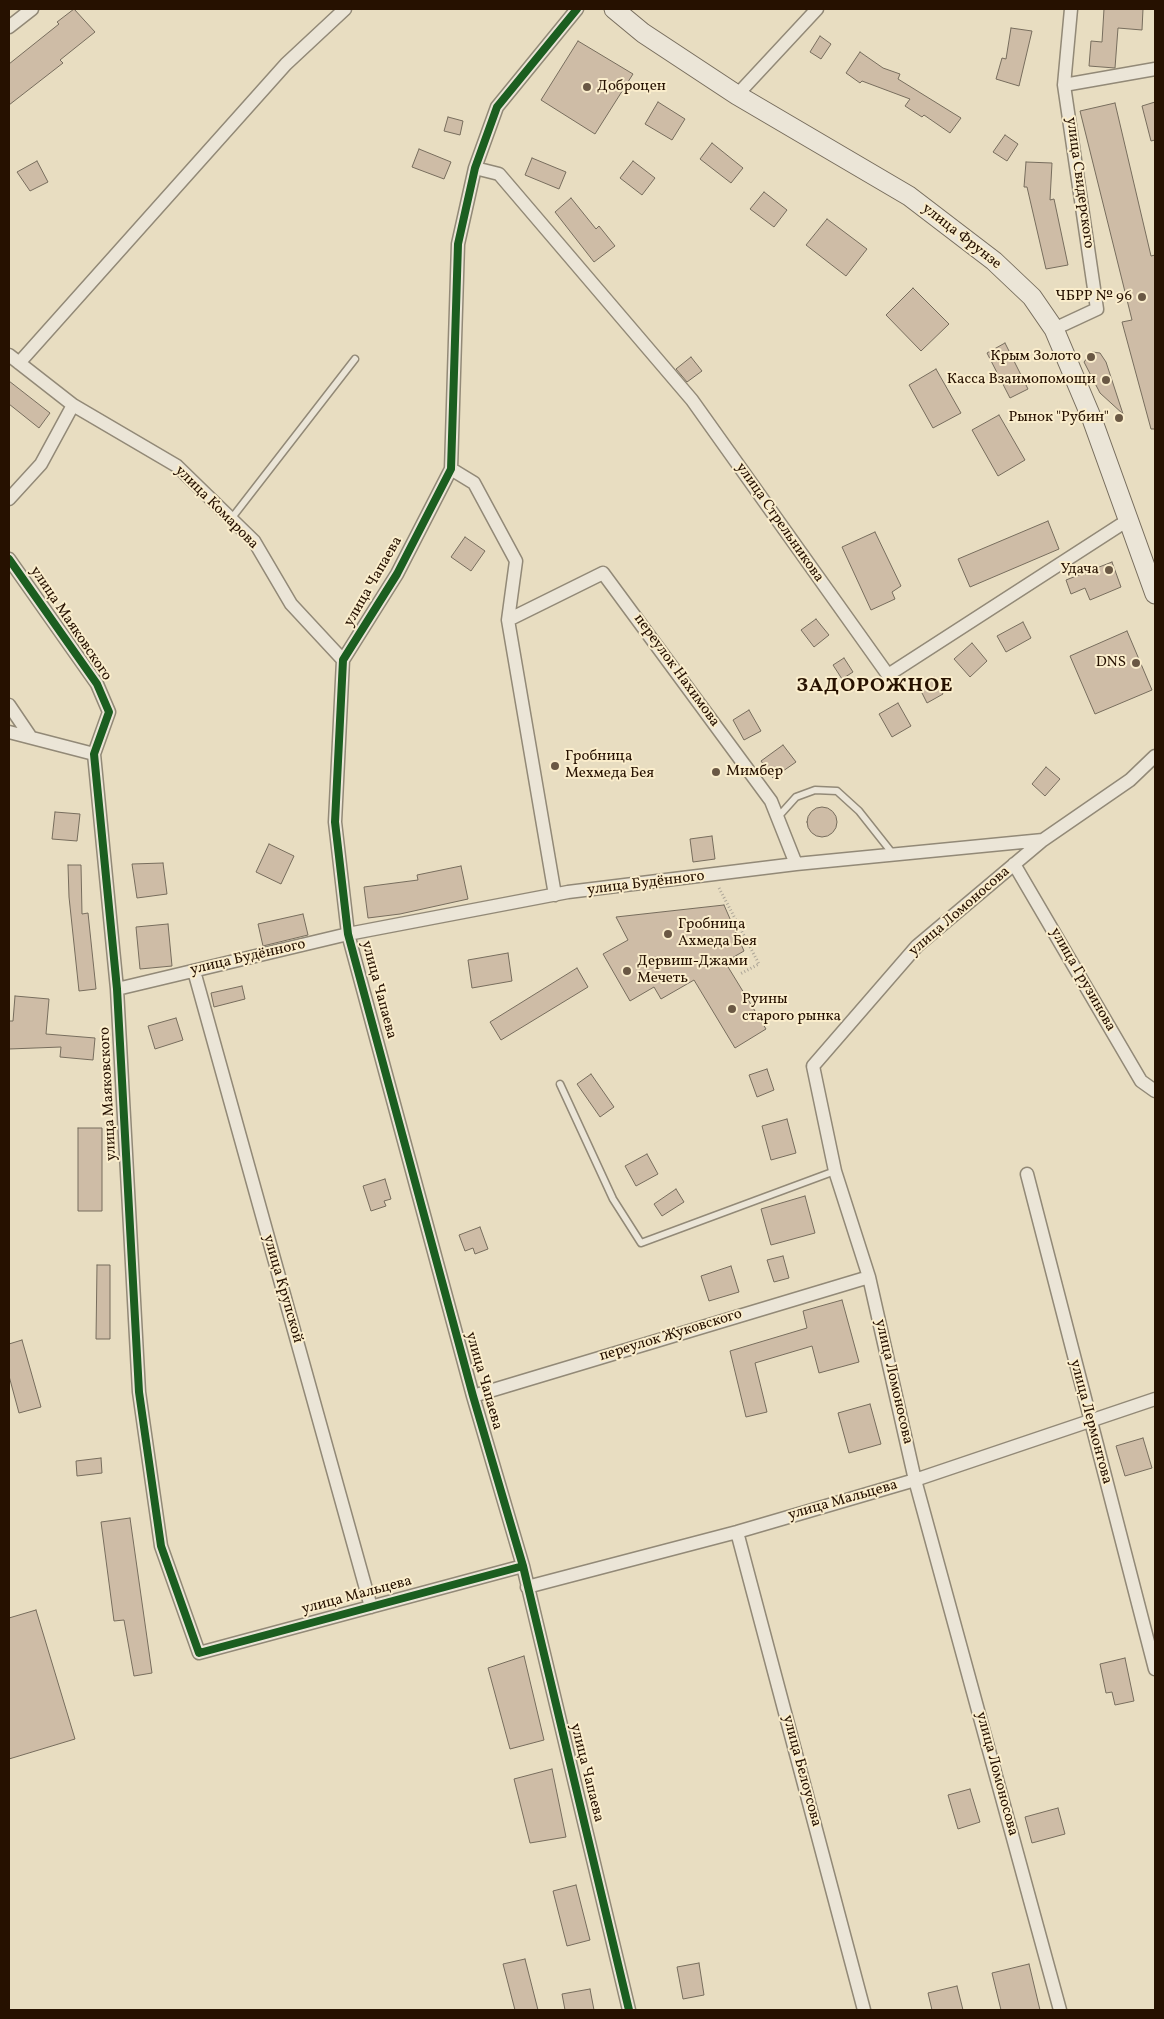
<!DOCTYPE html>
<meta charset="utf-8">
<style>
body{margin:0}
#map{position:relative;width:1164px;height:2019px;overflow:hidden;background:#e8ddc1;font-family:Vollkorn,serif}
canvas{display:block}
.frame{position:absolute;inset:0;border:10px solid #261100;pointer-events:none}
</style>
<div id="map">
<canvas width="1164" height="2019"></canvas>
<div class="frame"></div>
</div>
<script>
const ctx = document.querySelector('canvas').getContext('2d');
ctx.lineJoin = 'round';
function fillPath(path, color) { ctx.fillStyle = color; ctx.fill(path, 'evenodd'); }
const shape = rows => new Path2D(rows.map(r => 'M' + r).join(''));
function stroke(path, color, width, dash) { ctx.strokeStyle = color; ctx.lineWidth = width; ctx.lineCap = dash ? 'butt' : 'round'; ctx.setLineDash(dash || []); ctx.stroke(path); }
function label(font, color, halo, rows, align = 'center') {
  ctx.font = font + ' Vollkorn,serif'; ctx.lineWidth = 4; ctx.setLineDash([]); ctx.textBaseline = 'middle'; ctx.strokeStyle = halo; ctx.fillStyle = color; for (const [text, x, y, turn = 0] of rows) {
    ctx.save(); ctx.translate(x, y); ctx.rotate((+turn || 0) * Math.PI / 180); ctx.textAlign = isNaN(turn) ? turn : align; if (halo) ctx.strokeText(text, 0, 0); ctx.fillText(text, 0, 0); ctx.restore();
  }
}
const building = shape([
 [74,9,95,32,60,60,63,63,9,105,9,64,59,24,57,22,74,9],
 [1104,9,1143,9,1142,30,1118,28,1115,68,1089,66,1091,41,1102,42,1104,9],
 [1011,28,1032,31,1019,86,996,79,1002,58,1006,59,1011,28],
 [820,36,831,44,821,59,810,52,820,36],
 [578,41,633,74,595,134,541,100,578,41],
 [860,52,883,68,900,74,898,79,961,118,950,133,924,115,922,117,905,106,910,99,862,81,860,83,846,73,860,52],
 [658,102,685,119,672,140,645,124,658,102],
 [1155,102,1155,140,1151,141,1142,106,1155,102],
 [1115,103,1151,256,1155,255,1155,429,1151,429,1122,322,1132,320,1080,111,1115,103],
 [448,117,463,121,460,135,444,131,448,117],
 [1005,135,1018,144,1007,161,993,152,1005,135],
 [712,143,743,168,731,183,700,159,712,143],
 [419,149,451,162,444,179,412,167,419,149],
 [532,158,566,172,559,189,525,175,532,158],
 [37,161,48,182,30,191,17,172,37,161],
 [633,161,655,178,642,195,620,178,633,161],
 [1026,162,1052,163,1050,200,1054,199,1068,265,1046,269,1027,187,1024,187,1026,162],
 [764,192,787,210,774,227,750,209,764,192],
 [571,198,596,229,599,226,615,246,594,262,555,212,571,198],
 [827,219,867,249,846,276,806,245,827,219],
 [913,288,949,324,921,351,886,315,913,288],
 [1005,343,1028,389,1010,398,987,353,1005,343],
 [1092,352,1100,353,1106,362,1123,414,1100,393,1084,362,1092,352],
 [691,357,702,371,687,382,676,369,691,357],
 [936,369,961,413,933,428,909,385,936,369],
 [9,381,50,413,39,428,9,404,9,381],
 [999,415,1025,460,998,476,972,430,999,415],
 [1048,521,1059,549,970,587,958,559,1048,521],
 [875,532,901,586,892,592,895,599,871,610,842,547,875,532],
 [465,537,485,551,471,571,451,557,465,537],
 [1112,562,1121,587,1090,600,1085,588,1071,594,1066,580,1112,562],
 [816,619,829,635,814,647,801,630,816,619],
 [1023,622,1031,638,1006,652,997,636,1023,622],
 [1127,631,1152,690,1095,714,1070,656,1127,631],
 [972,643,987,661,970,677,954,659,972,643],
 [844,658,853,672,842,679,833,665,844,658],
 [934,677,943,694,927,703,918,685,934,677],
 [898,703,911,726,892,737,879,714,898,703],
 [749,710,761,731,744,740,733,720,749,710],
 [783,745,796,762,773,778,761,761,783,745],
 [1046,767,1060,779,1045,796,1032,784,1046,767],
 '807 822a15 15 0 1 1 30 0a15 15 0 1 1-30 0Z',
 [55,812,80,814,77,841,52,839,55,812],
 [712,836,715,859,693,862,690,839,712,836],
 [269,844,294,856,281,884,256,872,269,844],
 [163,863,167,894,137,898,132,864,163,863],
 [68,865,81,865,82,914,88,913,96,989,79,991,69,897,68,865],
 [461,866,468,899,400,914,368,918,364,887,418,880,417,875,461,866],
 [724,905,744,951,725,962,766,1029,735,1048,694,980,661,999,654,987,630,1001,603,954,628,940,616,917,724,905],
 [303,914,308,935,263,946,258,924,303,914],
 [168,924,172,966,140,969,136,927,168,924],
 [508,953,512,981,472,988,468,960,508,953],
 [577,968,588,987,501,1040,490,1022,577,968],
 [242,986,245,999,214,1007,211,993,242,986],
 [15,996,49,999,46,1034,95,1038,93,1060,60,1057,61,1047,9,1049,9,1021,13,1021,15,996],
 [176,1018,183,1040,155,1049,148,1026,176,1018],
 [767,1069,774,1090,757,1097,749,1075,767,1069],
 [591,1074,614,1107,600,1117,577,1084,591,1074],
 [787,1119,796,1153,771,1160,762,1126,787,1119],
 [78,1128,102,1128,102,1211,78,1211,78,1128],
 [647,1154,658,1174,636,1186,625,1166,647,1154],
 [385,1179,391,1199,384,1201,386,1206,371,1211,363,1186,385,1179],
 [676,1189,684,1202,662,1216,654,1204,676,1189],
 [805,1196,815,1233,771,1245,761,1209,805,1196],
 [480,1227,488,1249,475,1254,473,1248,465,1251,459,1235,480,1227],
 [783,1256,789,1278,774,1282,767,1260,783,1256],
 [97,1265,110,1265,110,1339,96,1339,97,1265],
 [731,1266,739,1292,709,1301,701,1276,731,1266],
 [842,1300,859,1362,819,1373,812,1346,755,1363,767,1412,746,1417,730,1351,807,1328,803,1311,842,1300],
 [22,1340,41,1407,19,1413,9,1376,9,1344,22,1340],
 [870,1404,881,1444,849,1453,838,1413,870,1404],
 [1143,1438,1152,1468,1125,1476,1116,1446,1143,1438],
 [101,1458,102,1473,77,1476,76,1461,101,1458],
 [130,1518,152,1673,134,1676,124,1620,114,1621,101,1522,130,1518],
 [36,1610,75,1739,9,1759,9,1618,36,1610],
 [524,1656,544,1740,510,1749,488,1668,524,1656],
 [1125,1658,1134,1701,1115,1705,1112,1692,1106,1693,1100,1664,1125,1658],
 [552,1769,566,1837,530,1843,514,1779,552,1769],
 [970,1789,980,1822,958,1829,948,1795,970,1789],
 [1058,1808,1065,1834,1032,1843,1025,1817,1058,1808],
 [576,1885,590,1940,567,1946,553,1891,576,1885],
 [525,1959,538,2010,515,2010,503,1964,525,1959],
 [699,1963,704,1995,683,1999,677,1967,699,1963],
 [1029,1964,1040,2010,1001,2010,992,1973,1029,1964],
 [957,1986,963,2010,932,2010,928,1993,957,1986],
 [590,1989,594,2010,565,2010,562,1994,590,1989]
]);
fillPath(building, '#cebca6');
stroke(building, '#776d5d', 1);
const service = shape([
 [231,519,355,359],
 [778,817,796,797,815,790,837,791,859,811,893,854],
 [560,1084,613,1199,641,1243,835,1171]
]);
const minor = shape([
 [577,9,497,107,475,168,458,244,451,469,397,574,343,660,335,822,348,934,473,1396,523,1566,629,2010],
 [9,27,32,9],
 [1064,85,1155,69],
 [737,95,817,9],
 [475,168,499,174,692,400,888,675,1128,520],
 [1054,329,1097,309,1064,85,1071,9],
 [9,355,73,405,177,466,254,541,291,604,343,660],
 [19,363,286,64,345,9],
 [451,469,474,483,516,561,508,620,555,895],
 [9,499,41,464,73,405],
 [9,559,97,684,109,712,94,754,117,989,139,1392,161,1546,199,1653,523,1566],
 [508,620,603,573,771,801,796,864],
 [9,705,30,736],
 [9,732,94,754],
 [1043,840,917,946,813,1066,835,1171,869,1277,915,1480,1060,2010],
 [1014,864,1141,1081,1155,1091],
 [194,971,371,1607],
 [117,989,348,934,568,892,796,864,1043,840,1130,780,1155,756],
 [1027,1174,1155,1669],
 [473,1396,869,1277],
 [737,1532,864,2010],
 [527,1587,737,1532,915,1480,1155,1399]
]);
const secondary = shape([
 [614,9,643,33,737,95,909,196,994,261,1032,297,1054,329,1092,419,1155,594]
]);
stroke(service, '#928977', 9);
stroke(minor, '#928977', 15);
stroke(secondary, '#776d5d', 21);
stroke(shape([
 [719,888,759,964,740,974]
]), '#ada698', 3, [1, 2.5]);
stroke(service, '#ebe5d7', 6);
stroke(minor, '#ebe5d7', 12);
stroke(secondary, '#ebe5d7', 19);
stroke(shape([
 [577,9,497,107,475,168,458,244,451,469,397,574,343,660,335,822,348,934,473,1396,523,1566,629,2010],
 [9,559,97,684,109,712,94,754,117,989,139,1392,161,1546,199,1653,523,1566]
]), '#1b5e20', 8);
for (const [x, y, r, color] of [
 [587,87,5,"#6a5844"],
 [1142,297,5,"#6a5844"],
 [1091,357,5,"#6a5844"],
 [1106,380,5,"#6a5844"],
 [1119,418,5,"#6a5844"],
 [1109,570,5,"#6a5844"],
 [1136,663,5,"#6a5844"],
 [555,766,5,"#6a5844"],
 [716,772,5,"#6a5844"],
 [668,934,5,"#6a5844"],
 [627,971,5,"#6a5844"],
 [732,1009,5,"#6a5844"]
]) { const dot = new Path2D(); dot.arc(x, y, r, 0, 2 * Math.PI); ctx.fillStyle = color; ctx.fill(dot); stroke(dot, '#faedcc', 2); }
label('15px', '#261100', '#faedcc', [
 ["Доброцен",597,87],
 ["ЧБРР № 96",1132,297,"right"],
 ["Крым Золото",1081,357,"right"],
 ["Касса Взаимопомощи",1096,380,"right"],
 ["Рынок \"Рубин\"",1109,418,"right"],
 ["Удача",1099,570,"right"],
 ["DNS",1126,663,"right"],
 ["Гробница",565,757],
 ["Мехмеда Бея",565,774],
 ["Мимбер",726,772],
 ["Гробница",678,925],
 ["Ахмеда Бея",678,942],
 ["Дервиш-Джами",637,962],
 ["Мечеть",637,979],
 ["Руины",742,1000],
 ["старого рынка",742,1017]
], 'left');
label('15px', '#261100', '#faedcc', [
 ["улица Свидерского",1079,183,82],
 ["улица Фрунзе",961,237,38],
 ["улица Комарова",216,508,45],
 ["улица Стрельникова",779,523,55],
 ["улица Чапаева",374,582,-60],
 ["улица Маяковского",70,624,56],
 ["переулок Нахимова",676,671,54],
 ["улица Будённого",646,884,-7],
 ["улица Ломоносова",960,912,-41],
 ["улица Будённого",248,958,-13],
 ["улица Грузинова",1082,980,60],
 ["улица Чапаева",378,990,75],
 ["улица Маяковского",109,1094,-93],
 ["улица Крупской",282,1289,74],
 ["переулок Жуковского",671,1336,-17],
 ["улица Чапаева",483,1381,74],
 ["улица Ломоносова",893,1382,77],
 ["улица Лермонтова",1090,1422,75],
 ["улица Мальцева",843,1501,-16],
 ["улица Мальцева",357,1596,-15],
 ["улица Белоусова",801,1771,75],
 ["улица Чапаева",586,1773,76],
 ["улица Ломоносова",996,1774,75]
]);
ctx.letterSpacing = '1px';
label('bold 20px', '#261100', '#faedcc', [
 ["ЗАДОРОЖНОЕ",875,687]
]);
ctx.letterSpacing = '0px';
</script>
